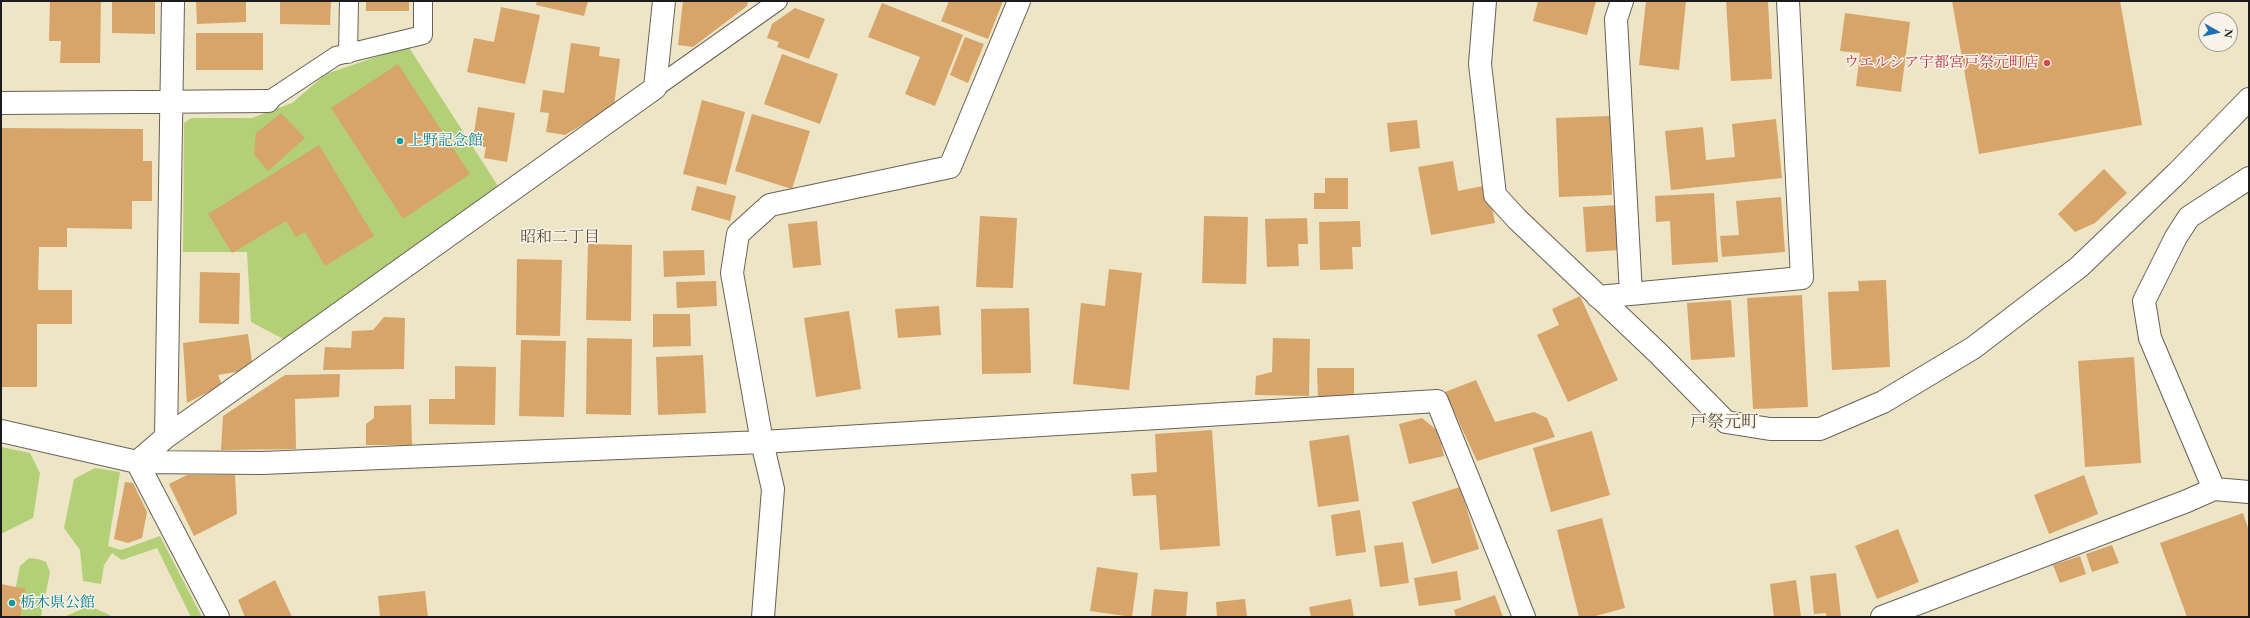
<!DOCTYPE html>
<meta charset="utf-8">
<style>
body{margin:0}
#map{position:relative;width:2250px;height:618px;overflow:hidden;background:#eee4c6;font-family:"EB Garamond",serif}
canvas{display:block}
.frame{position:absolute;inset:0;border:2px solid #1c1c1c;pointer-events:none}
.north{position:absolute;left:2198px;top:12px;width:40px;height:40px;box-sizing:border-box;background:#f7f3e8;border:1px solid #9f9d96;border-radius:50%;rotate:98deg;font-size:11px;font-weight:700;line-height:16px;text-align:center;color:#1c1c1c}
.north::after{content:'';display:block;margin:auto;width:14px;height:18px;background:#1f6fb2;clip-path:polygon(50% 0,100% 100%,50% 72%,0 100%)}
</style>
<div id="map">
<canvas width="2250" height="618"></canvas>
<div class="frame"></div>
<div class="north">N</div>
</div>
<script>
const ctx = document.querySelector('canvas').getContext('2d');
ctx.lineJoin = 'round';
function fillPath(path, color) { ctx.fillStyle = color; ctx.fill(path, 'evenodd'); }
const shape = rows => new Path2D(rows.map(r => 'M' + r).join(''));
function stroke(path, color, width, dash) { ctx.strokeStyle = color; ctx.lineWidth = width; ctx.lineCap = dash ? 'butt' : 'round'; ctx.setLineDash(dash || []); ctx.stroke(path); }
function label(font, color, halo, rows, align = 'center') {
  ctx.font = font + ' "EB Garamond","Noto Serif JP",serif'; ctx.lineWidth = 3; ctx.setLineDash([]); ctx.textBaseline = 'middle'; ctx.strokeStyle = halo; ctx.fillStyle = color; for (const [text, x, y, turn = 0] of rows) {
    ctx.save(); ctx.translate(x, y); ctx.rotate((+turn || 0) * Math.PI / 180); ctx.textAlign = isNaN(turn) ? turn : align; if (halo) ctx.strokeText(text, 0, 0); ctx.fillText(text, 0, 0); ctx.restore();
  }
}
fillPath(shape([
 [408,46,498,186,497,193,289,342,251,322,247,252,183,252,184,123,191,118,252,118,292,103,326,74],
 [1,447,30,453,40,473,33,518,1,534],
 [95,468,120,472,108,546,121,550,160,536,202,617,191,617,157,548,122,560,112,553,104,565,101,584,83,581,80,550,64,528,74,479],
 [29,558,38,559,46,562,50,572,41,617,10,617,20,566],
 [89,606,110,615,109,617,64,617]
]), '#b3d077');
fillPath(shape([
 [50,1,101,1,100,63,60,63,61,41,49,41],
 [112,1,155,1,155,34,112,33],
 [196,1,246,1,246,22,197,24],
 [280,1,331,1,330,25,280,24],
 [366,1,409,1,409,11,366,11],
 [537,1,588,1,584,16,536,5],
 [683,1,748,1,747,6,693,47,678,45],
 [949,1,1003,1,988,39,941,21],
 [1538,1,1596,1,1587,35,1533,21],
 [1646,1,1686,1,1679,70,1639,65],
 [1726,1,1768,1,1772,79,1731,81],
 [1952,1,2120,1,2142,125,1979,154],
 [882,3,963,35,935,106,905,94,920,57,868,37],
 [501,7,540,15,525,84,467,72,474,38,494,42],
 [795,8,825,19,809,59,777,47,779,42,767,38,772,24],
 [1845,13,1910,22,1901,92,1856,86,1860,53,1840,51],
 [196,33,263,33,263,70,196,70],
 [965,37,984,44,968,83,950,75],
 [571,43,600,47,599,56,620,59,614,106,565,135,546,132,549,113,540,112,543,90,564,93],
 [782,54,838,74,820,124,764,104],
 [398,64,470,174,403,219,331,108],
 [702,100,745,112,726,185,683,174],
 [478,107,515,113,507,162,484,158,486,147,472,146],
 [281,113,305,138,268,171,254,154,256,133],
 [752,114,810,131,792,189,735,171],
 [1610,116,1612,195,1559,197,1556,118],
 [1776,119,1782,178,1671,190,1665,131,1703,127,1706,160,1735,157,1732,124],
 [1417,120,1420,148,1390,152,1387,123],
 [1,128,143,129,143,161,152,161,152,201,132,201,132,229,67,228,67,247,39,247,38,290,72,290,72,324,37,324,37,387,1,387],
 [319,145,374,236,325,266,305,232,296,237,286,221,232,253,208,214],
 [1453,161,1458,191,1488,185,1495,223,1431,235,1418,167],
 [2104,169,2127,193,2095,223,2075,232,2058,214],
 [1325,178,1348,178,1348,209,1314,209,1314,193,1325,193],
 [697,186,736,196,730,221,691,210],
 [1714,193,1718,262,1672,265,1670,221,1656,222,1655,196],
 [1781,197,1785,252,1722,257,1720,236,1739,235,1736,201],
 [1619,205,1621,250,1586,252,1583,207],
 [980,216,1017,218,1013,288,976,287],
 [1204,216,1248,217,1246,284,1202,283],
 [1307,218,1308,244,1298,244,1299,266,1267,267,1265,219],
 [817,221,821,265,793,268,788,224],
 [1360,221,1361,247,1352,247,1353,269,1320,270,1319,222],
 [588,244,632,245,631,321,586,320],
 [704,250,705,275,664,277,663,251],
 [517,259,562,260,560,336,516,335],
 [1109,269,1142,273,1129,390,1073,384,1081,303,1105,306],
 [200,272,240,273,239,324,199,323],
 [1886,280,1890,367,1832,370,1828,292,1859,291,1858,281],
 [716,281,717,306,677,308,676,282],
 [1802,295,1808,407,1753,409,1747,298],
 [1580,296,1618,380,1568,402,1537,335,1559,325,1552,309],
 [1731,300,1735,357,1691,360,1687,303],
 [939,306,941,335,898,338,895,309],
 [1029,308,1031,373,982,374,981,309],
 [849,311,861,389,816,397,804,318],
 [653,314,690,314,691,346,653,347],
 [384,317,405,318,404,369,323,370,325,347,351,348,352,331,373,330],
 [248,334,253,369,218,375,222,385,187,403,183,343],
 [587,338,632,339,631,415,586,414],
 [1273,338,1310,339,1309,396,1255,395,1256,376,1272,372],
 [521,340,566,341,564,417,519,416],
 [703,355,706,413,658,415,656,357],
 [2134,357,2141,463,2085,467,2078,361],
 [455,366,496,367,495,425,429,424,429,399,455,399],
 [1317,368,1354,368,1354,398,1318,398],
 [340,374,339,397,295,399,296,449,221,450,223,416,285,375],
 [1476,380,1495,422,1534,412,1547,418,1555,437,1477,461,1445,392],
 [411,405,412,445,366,445,366,424,374,418,374,406],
 [1422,418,1438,431,1444,456,1409,464,1399,424],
 [1212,430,1220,546,1160,550,1156,495,1133,496,1131,474,1157,472,1155,434],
 [1592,431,1610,495,1551,512,1533,448],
 [1349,435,1359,501,1318,507,1309,441],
 [187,475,235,475,237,514,194,536,169,484],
 [2084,475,2098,514,2049,534,2034,495],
 [125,482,133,483,147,512,142,538,128,543,114,539],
 [1460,487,1479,549,1432,564,1412,502],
 [1360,510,1366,552,1336,556,1331,515],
 [2243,513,2249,531,2249,617,2187,617,2160,543],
 [1602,518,1625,608,1592,617,1579,617,1557,530],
 [1898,529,1919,582,1877,599,1855,546],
 [1403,542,1409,583,1380,587,1374,546],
 [2112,545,2119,563,2092,572,2086,554],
 [2080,556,2086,574,2060,583,2053,565],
 [1097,567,1138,573,1132,617,1090,611],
 [1457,571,1461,600,1419,606,1414,578],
 [1836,573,1841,617,1826,617,1826,613,1814,614,1810,576],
 [275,580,292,617,245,617,238,600],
 [1796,580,1801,617,1774,617,1770,584],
 [1,584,26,589,20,617,1,617],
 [1154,589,1188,592,1186,617,1151,617],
 [425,591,428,617,380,617,378,596],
 [1495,595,1503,617,1456,617,1454,610],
 [1245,599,1247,617,1217,617,1216,602],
 [1351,599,1354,617,1311,617,1309,607]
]), '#d7a569');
const service = shape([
 [348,54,349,1],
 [655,88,778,1],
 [268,101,336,56,423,35,423,1]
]);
const minor = shape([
 [173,1,166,437,137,462,218,617],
 [1485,1,1480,64,1495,195,1517,219,1658,353,1726,422,1770,429,1820,429,1883,402,1973,348,2079,267,2178,172,2249,99],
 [1622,1,1616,19,1631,294],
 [1,103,268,101],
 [1598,297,1802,278,1788,1],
 [1,431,137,462,262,463,762,442,1437,401,1524,617],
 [166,437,655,88,664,1],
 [2214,489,2150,338,2144,301,2176,237,2189,217,2249,178],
 [763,617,773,489,762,442,732,273,738,234,770,205,950,167,1019,1],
 [1882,617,2187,501,2214,489,2249,492]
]);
stroke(service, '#666258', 20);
stroke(minor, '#666258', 24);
stroke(service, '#fff', 18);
stroke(minor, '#fff', 22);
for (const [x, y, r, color] of [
 [2047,63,4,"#e0444e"],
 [400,141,4,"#0f9aa8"],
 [12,603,4,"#0f9aa8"]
]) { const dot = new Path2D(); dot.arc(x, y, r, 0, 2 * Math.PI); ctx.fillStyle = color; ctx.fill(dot); stroke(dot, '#f7f3e8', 1.5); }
label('15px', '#be3a42', '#f7f3e8', [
 ["ウエルシア宇都宮戸祭元町店",2039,63]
], 'right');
label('15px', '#0d838f', '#f7f3e8', [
 ["上野記念館",408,141],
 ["栃木県公館",20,603]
], 'left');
label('16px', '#5d4c37', '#f7f3e8', [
 ["昭和二丁目",560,238]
]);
label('17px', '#5d4c37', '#f7f3e8', [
 ["戸祭元町",1724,422]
]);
</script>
